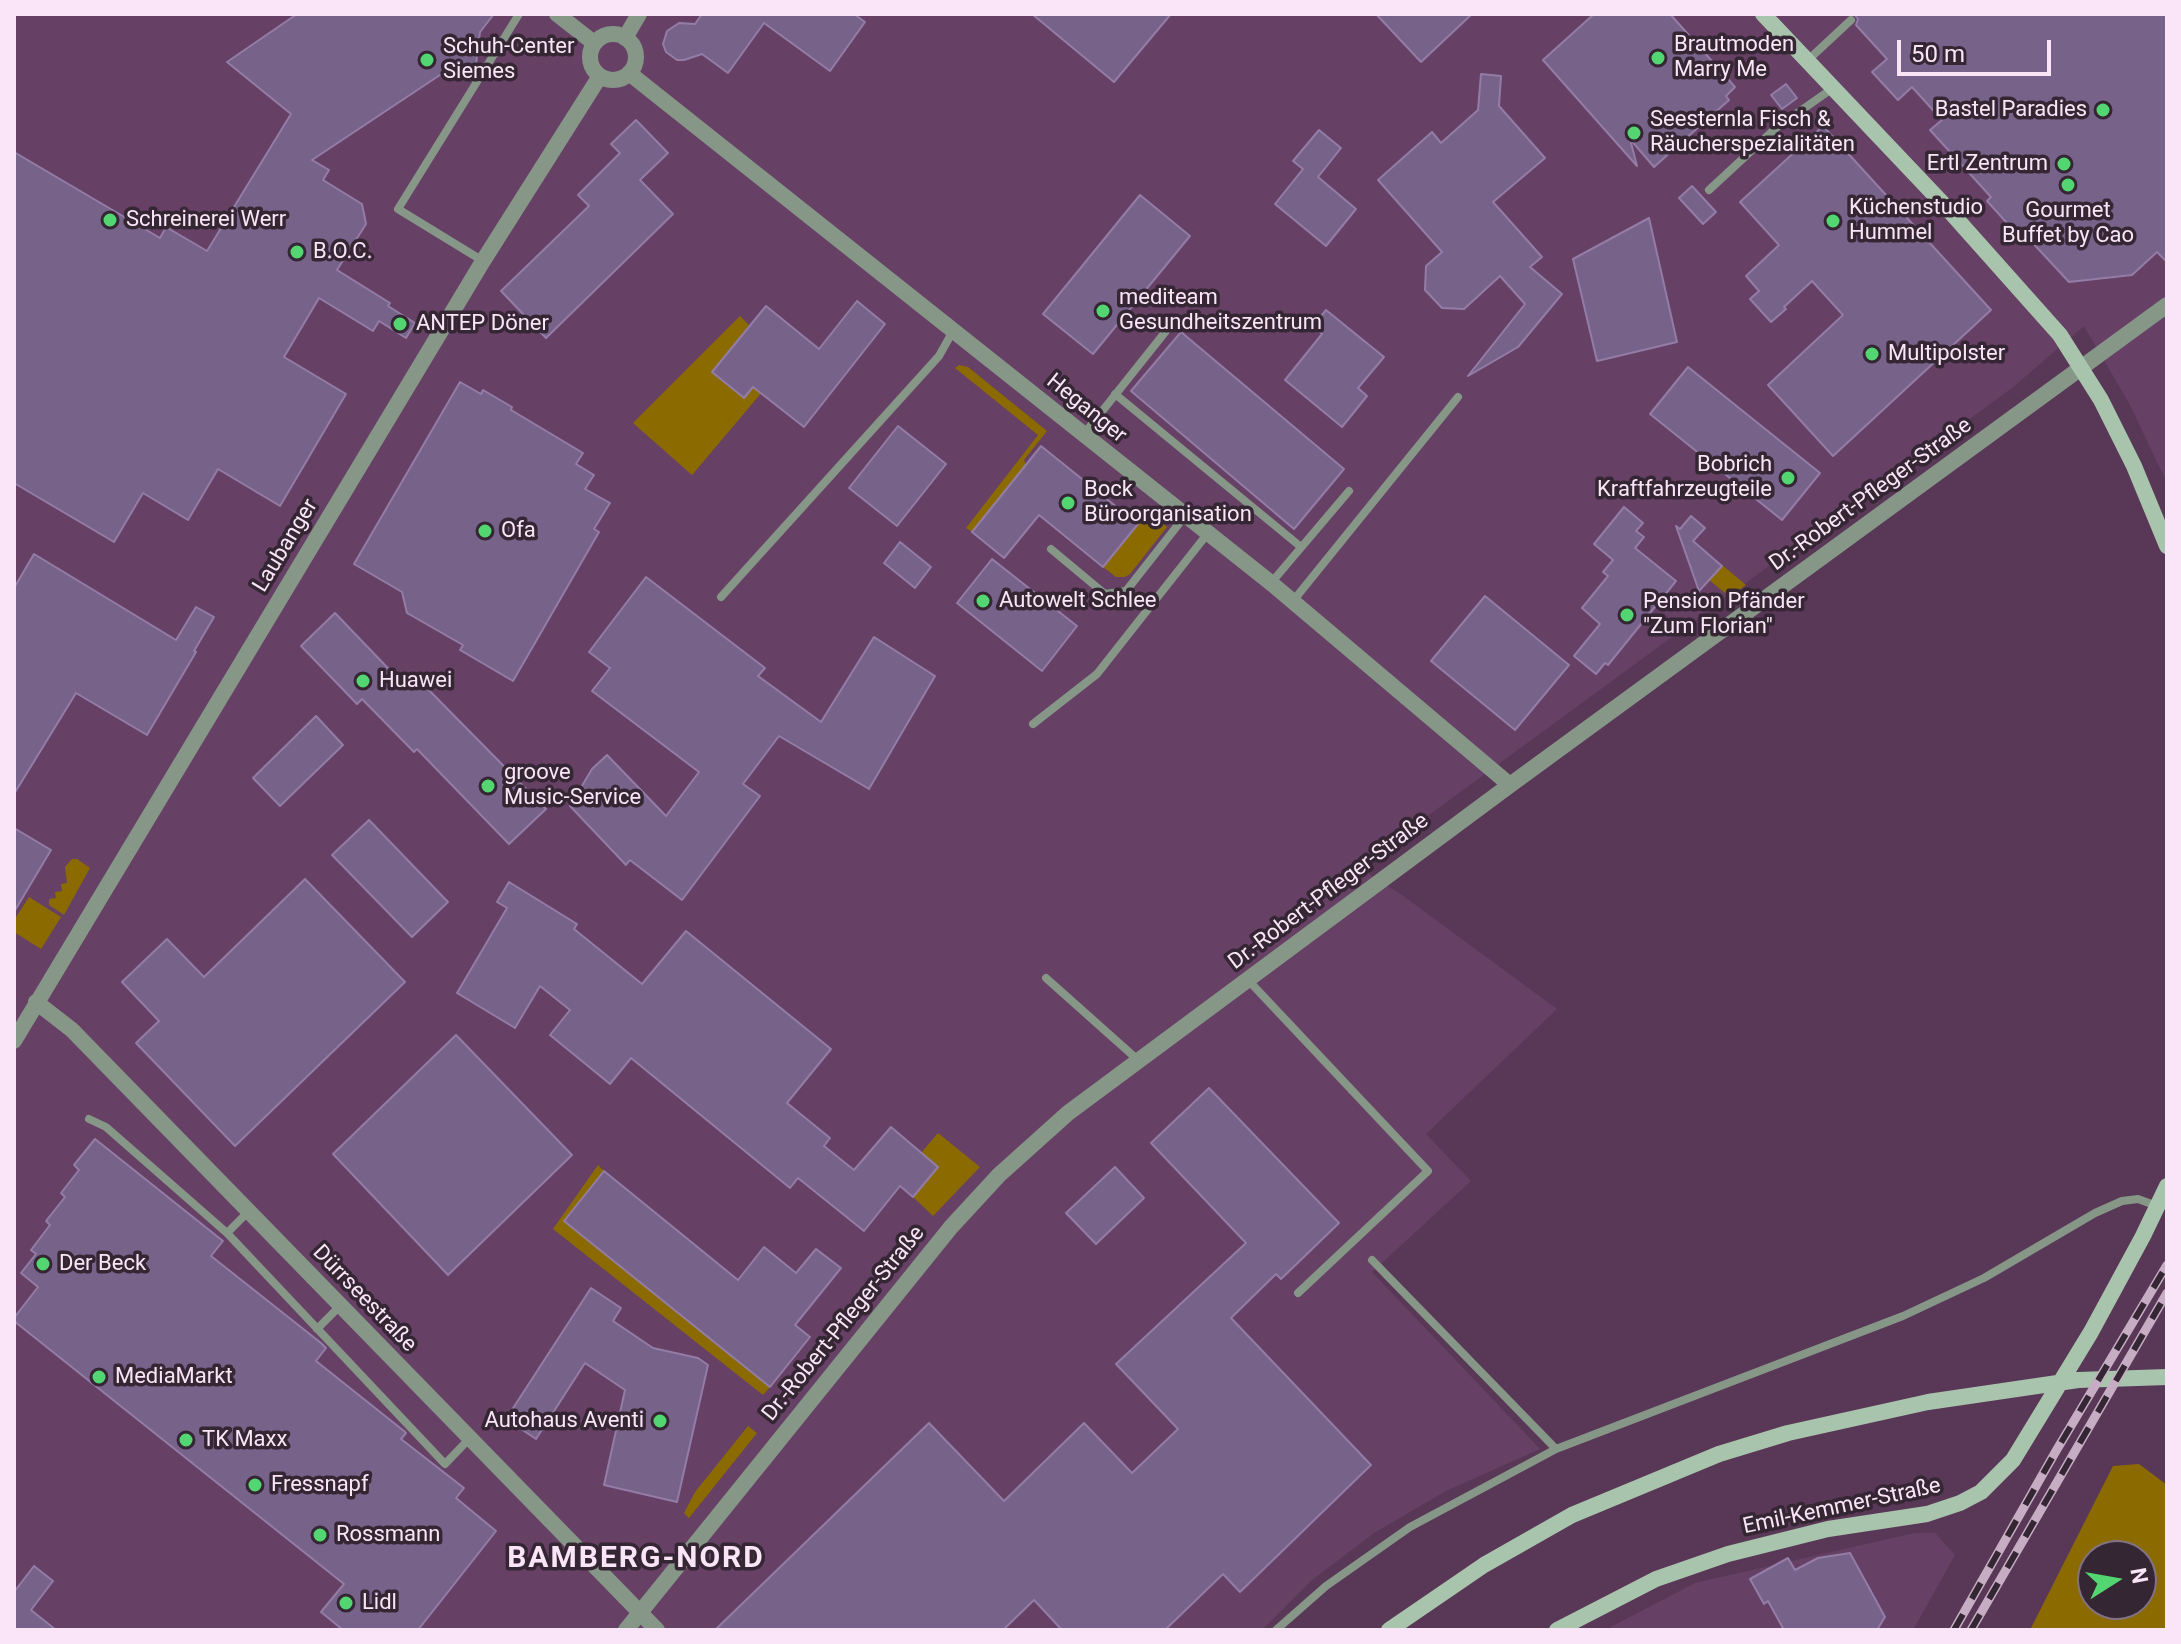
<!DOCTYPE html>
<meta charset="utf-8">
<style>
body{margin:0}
#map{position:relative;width:2181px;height:1644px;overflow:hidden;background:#593857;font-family:Roboto,sans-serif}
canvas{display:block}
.frame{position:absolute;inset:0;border:16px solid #f9e5f7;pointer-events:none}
.north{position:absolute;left:2077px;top:1540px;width:80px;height:80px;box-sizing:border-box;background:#352634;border:2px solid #837282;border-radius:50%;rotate:79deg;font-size:22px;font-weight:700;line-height:32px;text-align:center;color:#f9e5f7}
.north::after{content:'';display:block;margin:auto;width:28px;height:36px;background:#53d672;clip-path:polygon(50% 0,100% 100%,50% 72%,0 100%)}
.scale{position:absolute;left:1897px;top:40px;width:154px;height:36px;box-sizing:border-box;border:4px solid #f9e5f7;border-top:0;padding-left:10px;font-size:24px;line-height:28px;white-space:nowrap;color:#f9e5f7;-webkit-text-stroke:6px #352634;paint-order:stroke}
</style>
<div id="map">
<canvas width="2181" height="1644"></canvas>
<div class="frame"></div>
<div class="north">N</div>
<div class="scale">50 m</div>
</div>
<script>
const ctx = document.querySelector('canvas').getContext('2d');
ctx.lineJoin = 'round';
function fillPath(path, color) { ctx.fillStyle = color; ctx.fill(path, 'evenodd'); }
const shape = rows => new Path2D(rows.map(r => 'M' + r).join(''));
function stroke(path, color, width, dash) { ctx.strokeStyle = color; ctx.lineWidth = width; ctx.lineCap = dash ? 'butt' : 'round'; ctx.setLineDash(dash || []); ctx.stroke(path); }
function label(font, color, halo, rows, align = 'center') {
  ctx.font = font + ' Roboto,sans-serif'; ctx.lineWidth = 7; ctx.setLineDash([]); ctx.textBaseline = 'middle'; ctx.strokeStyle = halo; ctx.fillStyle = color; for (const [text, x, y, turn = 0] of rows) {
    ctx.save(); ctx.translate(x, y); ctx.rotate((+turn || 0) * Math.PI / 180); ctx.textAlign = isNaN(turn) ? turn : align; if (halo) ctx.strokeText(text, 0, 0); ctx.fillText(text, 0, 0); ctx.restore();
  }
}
fillPath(shape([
 [14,14,2167,14,2167,483,2130,405,2084,326,2012,388,1358,867,1402,895,1557,1009,1426,1134,1471,1181,1372,1272,1540,1449,1446,1491,1374,1533,1312,1580,1262,1630,14,1630],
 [1915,1533,1935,1533,1955,1555,1913,1630,1605,1630,1695,1583]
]), '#664065');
fillPath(shape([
 [740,316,749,325,712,372,743,398,798,332,806,340,692,475,633,423],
 [959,365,968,367,1047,431,1024,460,1026,465,972,532,966,528,1038,435,955,368],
 [1147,511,1167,527,1130,574,1125,577,1116,577,1103,567],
 [1722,565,1746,585,1730,597,1709,580],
 [72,859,77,859,90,868,64,915,49,905,49,899,56,898,55,892,62,891,61,884,67,883,65,867],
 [29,897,61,917,41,949,14,932,14,920],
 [938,1133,980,1167,933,1216,913,1197,938,1168,921,1153],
 [598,1165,604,1171,564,1221,770,1387,763,1395,553,1229],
 [748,1426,757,1433,689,1518,684,1513,695,1492],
 [2139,1464,2167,1485,2167,1630,2030,1630,2113,1466],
 [2093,1556,2141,1556,2141,1604,2093,1604]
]), '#8b6b00');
const building = shape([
 [297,14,494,14,480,32,475,72,449,69,312,160,329,170,323,180,362,204,366,224,337,270,390,303,388,306,415,323,406,338,379,321,373,331,319,298,284,357,346,394,280,506,218,469,188,520,143,493,114,542,14,483,14,152,160,238,166,227,207,251,291,114,227,62,297,14],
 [702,14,854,14,865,22,830,71,764,23,728,73,702,54,684,60,677,60,666,52,663,44,667,31,679,23,695,24,702,14],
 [1032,14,1171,14,1114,82,1032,14],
 [1376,14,1472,14,1421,62,1376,14],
 [1594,14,1670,14,1735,87,1726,96,1729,100,1654,167,1630,139,1637,166,1543,60,1594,14],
 [1854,14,2167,14,2167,262,2157,252,2132,275,2069,282,2029,239,2025,243,1987,201,1991,197,1930,130,1942,120,1912,87,1898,100,1872,72,1887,59,1856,25,1858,19,1854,14],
 [1481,74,1501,76,1499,106,1545,158,1493,202,1542,257,1530,267,1562,294,1518,347,1468,376,1525,304,1500,276,1464,309,1442,308,1425,290,1426,266,1442,252,1378,180,1432,132,1441,143,1478,110,1481,74],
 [1786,84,1797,98,1782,109,1771,95,1786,84],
 [636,120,668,153,640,180,673,214,546,338,501,291,589,206,578,195,620,153,611,144,636,120],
 [1823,126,1991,310,1833,456,1768,385,1843,315,1812,281,1784,307,1786,309,1771,322,1750,299,1759,291,1746,276,1779,245,1740,202,1823,126],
 [1319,130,1341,148,1318,177,1356,209,1326,246,1275,204,1303,169,1293,161,1319,130],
 [1692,186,1716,212,1703,224,1679,198,1692,186],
 [1140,195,1190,236,1093,354,1043,314,1140,195],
 [1649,218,1677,342,1597,361,1573,259,1649,218],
 [857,301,885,324,804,427,753,387,744,398,712,372,766,306,819,349,857,301],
 [1326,310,1384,357,1358,388,1367,396,1342,427,1285,380,1322,334,1313,326,1326,310],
 [1181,332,1344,469,1294,529,1131,391,1181,332],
 [1688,367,1820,473,1782,520,1650,414,1688,367],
 [460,382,481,394,483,390,512,407,511,410,583,453,576,464,594,475,585,489,610,503,594,529,599,532,513,681,460,650,463,645,407,613,402,592,354,564,460,382],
 [898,426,946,464,897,526,849,488,898,426],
 [1041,446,1138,524,1103,567,1039,515,1004,558,972,532,1041,446],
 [1624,507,1643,523,1636,531,1644,537,1635,548,1676,581,1608,665,1605,663,1596,674,1574,656,1600,624,1582,608,1608,576,1603,572,1613,560,1594,544,1624,507],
 [1691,516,1705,528,1693,541,1722,566,1699,591,1676,526,1680,529,1691,516],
 [900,542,931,567,915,588,884,563,900,542],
 [34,554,176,640,196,607,214,617,194,651,196,652,147,735,76,693,14,794,14,588,34,554],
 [992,559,1077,626,1042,671,957,603,992,559],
 [646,577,765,668,758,676,821,722,874,637,935,676,869,789,779,736,743,784,760,796,682,900,630,860,626,865,570,806,592,769,607,755,666,816,699,772,592,691,610,668,589,652,646,577],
 [1485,596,1569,665,1515,730,1431,661,1485,596],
 [335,613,407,688,417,678,546,809,509,844,417,749,414,752,362,699,357,704,301,646,335,613],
 [316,716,343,745,280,806,253,778,316,716],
 [369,820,448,902,412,937,332,855,369,820],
 [14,828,51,850,14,912,14,828],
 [305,879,405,982,235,1146,136,1043,159,1021,122,982,167,939,204,977,305,879],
 [509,882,577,924,574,929,642,984,686,931,831,1049,787,1103,830,1138,824,1146,854,1170,891,1127,938,1167,913,1197,900,1186,864,1231,798,1178,790,1188,631,1058,610,1084,550,1035,570,1010,540,986,515,1028,457,993,507,908,497,902,509,882],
 [456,1035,572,1155,448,1275,333,1154,456,1035],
 [1209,1088,1339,1223,1281,1279,1276,1274,1231,1318,1371,1465,1240,1592,1223,1574,1165,1630,1062,1630,1034,1600,1003,1630,715,1630,929,1423,1004,1501,1084,1423,1132,1473,1178,1429,1116,1364,1246,1243,1151,1143,1209,1088],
 [95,1139,223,1241,211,1256,321,1343,326,1348,316,1361,404,1431,406,1433,401,1439,464,1488,456,1498,496,1531,418,1630,343,1630,321,1612,344,1584,14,1321,14,1318,38,1287,21,1273,36,1254,31,1250,50,1225,46,1221,65,1197,61,1193,79,1170,74,1165,95,1139],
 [1115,1167,1144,1198,1096,1244,1066,1213,1115,1167],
 [604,1171,738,1280,764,1247,796,1273,816,1249,841,1268,795,1325,810,1337,770,1387,564,1221,604,1171],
 [591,1288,621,1308,613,1321,653,1348,698,1358,708,1365,677,1502,604,1485,625,1390,585,1363,536,1439,506,1419,591,1288],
 [1850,1553,1885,1617,1877,1630,1784,1630,1768,1601,1764,1604,1750,1579,1788,1558,1795,1570,1818,1558,1850,1553],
 [34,1566,53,1581,31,1610,56,1630,14,1630,14,1592,34,1566]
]);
fillPath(building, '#77628a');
stroke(building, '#937da7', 2);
stroke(shape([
 [1808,60,1851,20],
 [1709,190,1776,128,1833,88],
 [483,261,398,209,519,14],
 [1115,394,1301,547],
 [1084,434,1166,331],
 [1051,549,1105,594,1126,591,1185,516],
 [1271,583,1349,491],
 [721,597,939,356,953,331],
 [1293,601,1458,397],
 [1033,724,1097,674,1208,533],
 [1046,978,1138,1060],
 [1248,980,1428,1171,1298,1293],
 [89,1119,106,1127,227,1233,445,1464,470,1438],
 [227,1233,248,1212],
 [1372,1260,1556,1449],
 [317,1329,340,1306],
 [1276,1630,1326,1586,1410,1527,1556,1449,1903,1316,1984,1278,2095,1213,2122,1201,2138,1199,2157,1206]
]), '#869788', 8);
stroke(shape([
 [557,14,594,43],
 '590 57a23 23 0 1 1 46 0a23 23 0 1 1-46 0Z',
 [625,38,639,14],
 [629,73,1271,583,1510,785],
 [36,1002,72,1030,657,1630],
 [14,1041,483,261,600,76],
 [626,1630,951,1227,999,1175,1068,1113,1510,785,2167,305]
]), '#869788', 16);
stroke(shape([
 [1763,14,1946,207,2060,335,2101,400,2134,466,2167,546],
 [1389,1630,1484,1565,1572,1515,1719,1454,1788,1433,1928,1402,2078,1380,2167,1377],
 [1557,1630,1656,1579,1728,1554,1828,1529,1927,1514,1960,1503,1981,1492,2013,1460,2091,1332,2143,1236,2167,1186]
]), '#a9c4ac', 16);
const rail = shape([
 [1954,1630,2056,1451,2167,1265],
 [1971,1630,2167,1293]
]);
stroke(rail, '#c6adc4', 9);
stroke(rail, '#352634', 6, [18]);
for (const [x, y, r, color] of [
 [1658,58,8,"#53d672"],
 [427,60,8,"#53d672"],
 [2103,110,8,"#53d672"],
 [1634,133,8,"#53d672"],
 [2064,164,8,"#53d672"],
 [2068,185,8,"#53d672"],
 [110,220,8,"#53d672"],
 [1833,221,8,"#53d672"],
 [297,252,8,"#53d672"],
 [1103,311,8,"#53d672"],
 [400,324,8,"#53d672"],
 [1872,354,8,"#53d672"],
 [1788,478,8,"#53d672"],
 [1068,503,8,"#53d672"],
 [485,531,8,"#53d672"],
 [983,601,8,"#53d672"],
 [1627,615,8,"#53d672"],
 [363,681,8,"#53d672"],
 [488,786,8,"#53d672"],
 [43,1264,8,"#53d672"],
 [99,1377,8,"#53d672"],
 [660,1421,8,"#53d672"],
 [186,1440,8,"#53d672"],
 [255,1485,8,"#53d672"],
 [320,1535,8,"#53d672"],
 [346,1603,8,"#53d672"]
]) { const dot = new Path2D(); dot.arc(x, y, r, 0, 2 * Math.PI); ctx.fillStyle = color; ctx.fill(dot); stroke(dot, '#352634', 3); }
label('22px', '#f9e5f7', '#352634', [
 ["Brautmoden",1674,45],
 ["Marry Me",1674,70],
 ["Schuh-Center",443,47],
 ["Siemes",443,72],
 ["Bastel Paradies",2087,110,"right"],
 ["Seesternla Fisch &",1650,120],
 ["Räucherspezialitäten",1650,145],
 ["Ertl Zentrum",2048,164,"right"],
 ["Küchenstudio",1849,208],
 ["Hummel",1849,233],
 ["Gourmet",2068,211,"center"],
 ["Buffet by Cao",2068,236,"center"],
 ["Schreinerei Werr",126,220],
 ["B.O.C.",313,252],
 ["mediteam",1119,298],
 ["Gesundheitszentrum",1119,323],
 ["ANTEP Döner",416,324],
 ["Multipolster",1888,354],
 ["Bobrich",1772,465,"right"],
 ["Kraftfahrzeugteile",1772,490,"right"],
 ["Bock",1084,490],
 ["Büroorganisation",1084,515],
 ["Ofa",501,531],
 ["Autowelt Schlee",999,601],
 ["Pension Pfänder",1643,602],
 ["\"Zum Florian\"",1643,627],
 ["Huawei",379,681],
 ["groove",504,773],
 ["Music-Service",504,798],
 ["Der Beck",59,1264],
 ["MediaMarkt",115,1377],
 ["Autohaus Aventi",644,1421,"right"],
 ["TK Maxx",202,1440],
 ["Fressnapf",271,1485],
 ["Rossmann",336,1535],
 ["Lidl",362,1603]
], 'left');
label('22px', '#f9e5f7', '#352634', [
 ["Heganger",1086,409,39],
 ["Dr.-Robert-Pfleger-Straße",1871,495,-36],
 ["Laubanger",286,546,-59],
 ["Dr.-Robert-Pfleger-Straße",1329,892,-37],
 ["Dürrseestraße",364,1299,46],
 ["Dr.-Robert-Pfleger-Straße",844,1324,-51],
 ["Emil-Kemmer-Straße",1842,1507,-12]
]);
ctx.letterSpacing = '2px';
label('bold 30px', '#f9e5f7', '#352634', [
 ["BAMBERG-NORD",636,1559]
]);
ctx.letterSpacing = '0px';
</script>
